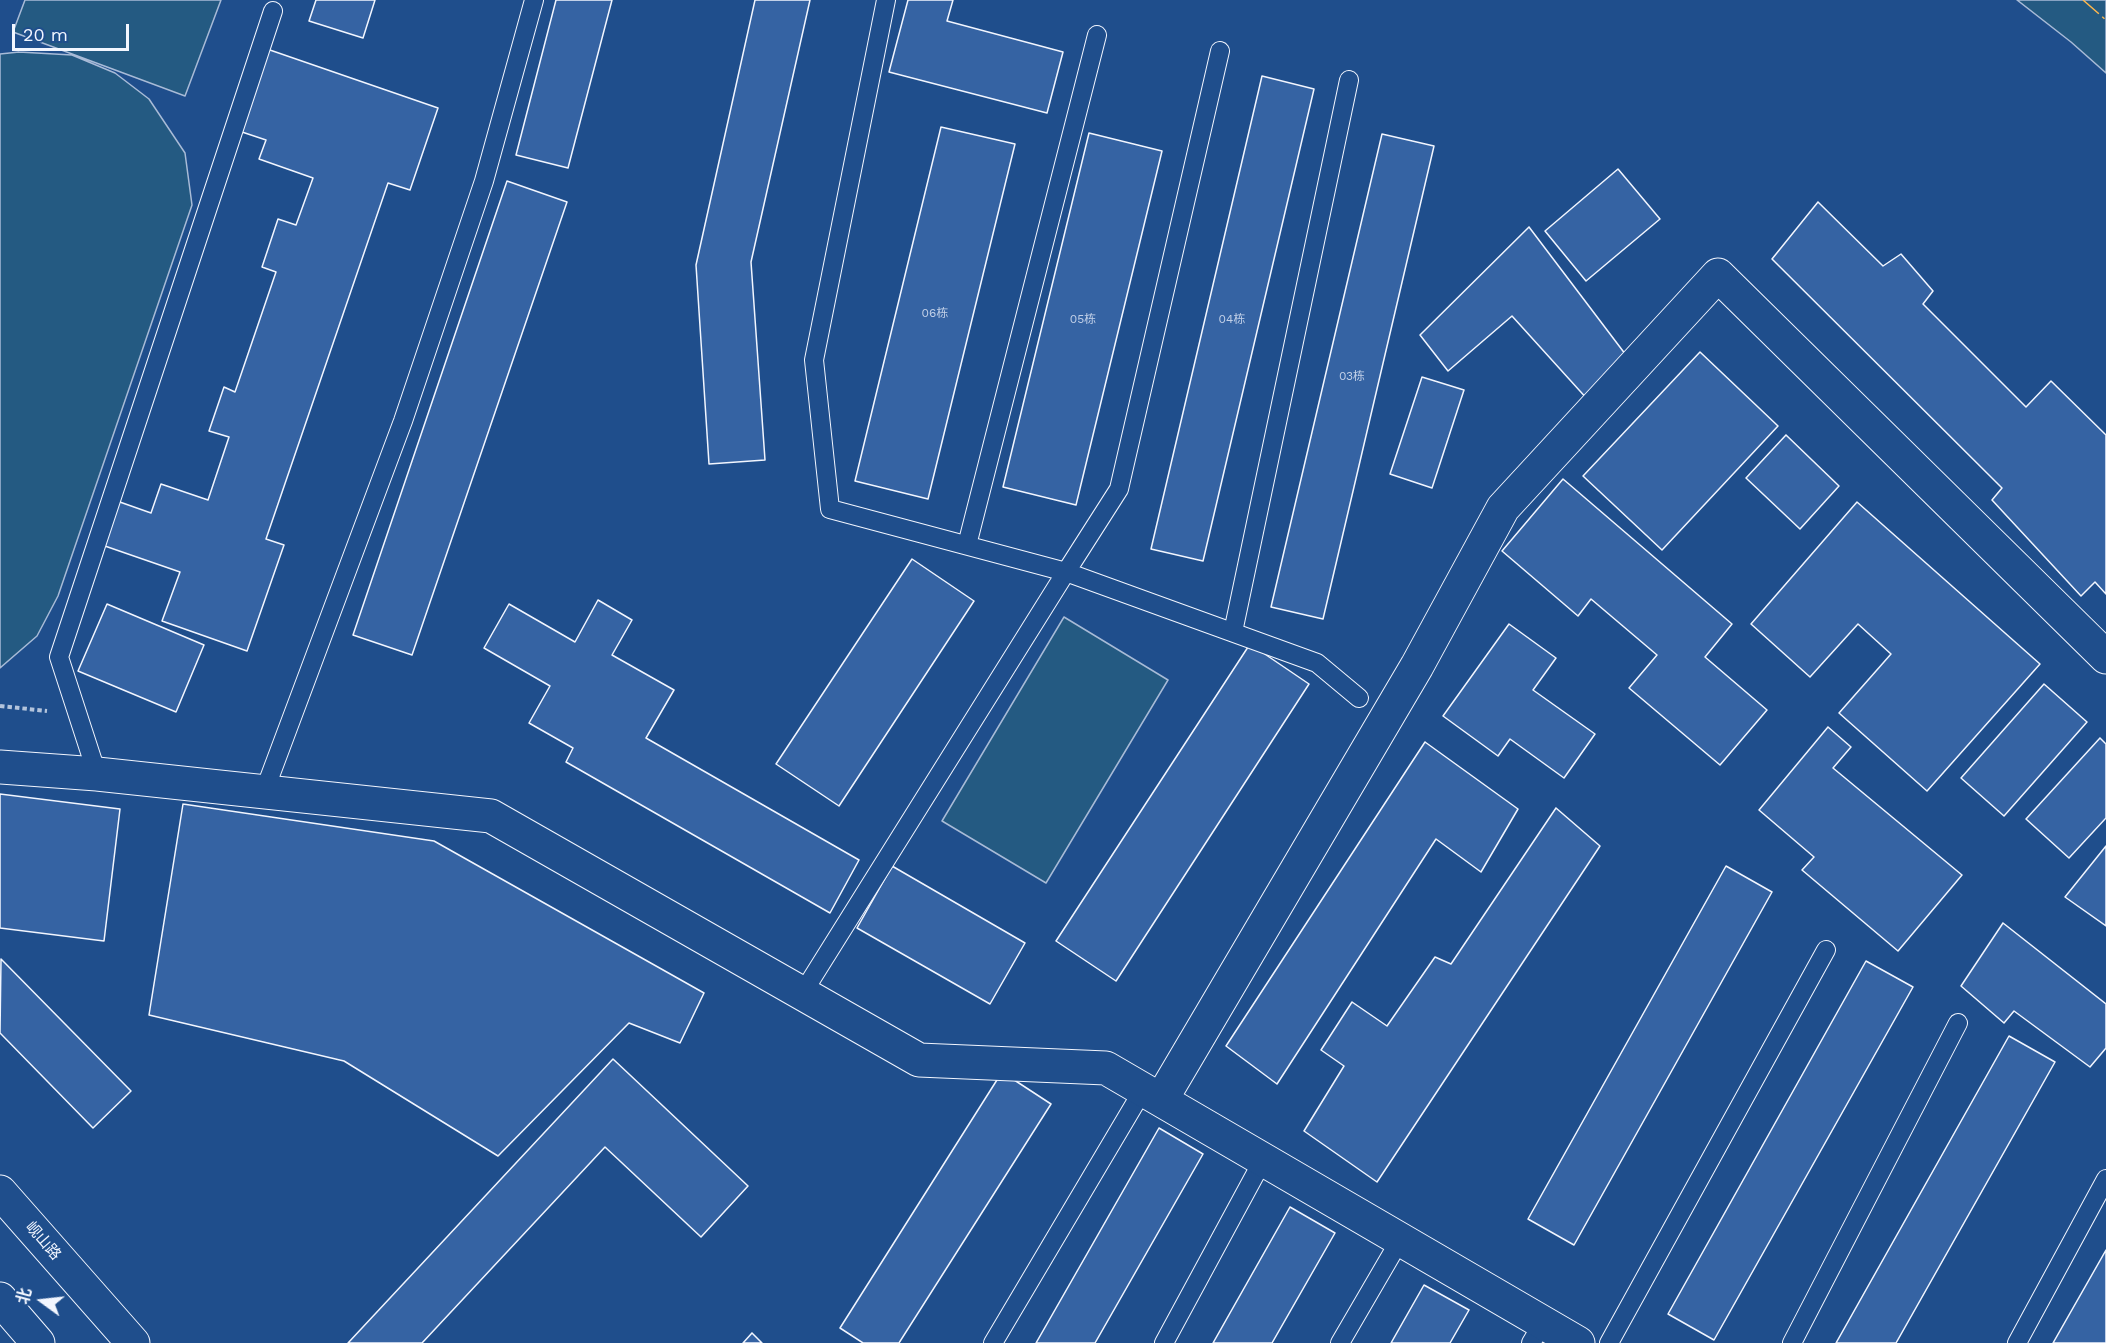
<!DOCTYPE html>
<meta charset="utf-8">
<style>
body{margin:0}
#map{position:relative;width:2106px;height:1343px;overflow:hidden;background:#1f4e8c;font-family:"Work Sans","Noto Sans SC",sans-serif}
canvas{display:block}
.north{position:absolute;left:12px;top:1271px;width:60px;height:60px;-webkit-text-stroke:4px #1f4e8c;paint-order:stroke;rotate:285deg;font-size:16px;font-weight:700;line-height:24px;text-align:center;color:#f2f6ff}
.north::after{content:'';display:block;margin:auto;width:21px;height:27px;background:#f2f6ff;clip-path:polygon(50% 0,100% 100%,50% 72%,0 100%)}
.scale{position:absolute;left:12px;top:24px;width:117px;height:27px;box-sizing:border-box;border:3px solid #f2f6ff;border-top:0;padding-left:8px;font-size:18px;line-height:21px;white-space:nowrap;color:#f2f6ff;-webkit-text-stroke:4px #1f4e8c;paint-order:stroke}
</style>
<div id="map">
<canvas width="2106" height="1343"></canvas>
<div class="north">北</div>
<div class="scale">20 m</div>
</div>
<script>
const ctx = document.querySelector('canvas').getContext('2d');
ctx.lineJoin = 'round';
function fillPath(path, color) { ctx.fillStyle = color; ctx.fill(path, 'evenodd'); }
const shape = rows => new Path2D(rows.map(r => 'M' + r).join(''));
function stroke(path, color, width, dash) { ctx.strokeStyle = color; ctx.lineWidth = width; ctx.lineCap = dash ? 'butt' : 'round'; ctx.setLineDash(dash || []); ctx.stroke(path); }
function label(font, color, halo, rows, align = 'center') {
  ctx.font = font + ' "Work Sans","Noto Sans SC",sans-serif'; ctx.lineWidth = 4.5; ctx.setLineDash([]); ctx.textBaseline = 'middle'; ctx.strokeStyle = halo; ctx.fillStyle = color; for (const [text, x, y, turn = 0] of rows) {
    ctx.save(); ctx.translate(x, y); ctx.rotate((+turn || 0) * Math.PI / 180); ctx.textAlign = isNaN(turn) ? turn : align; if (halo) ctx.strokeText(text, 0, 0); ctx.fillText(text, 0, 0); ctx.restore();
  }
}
const green = shape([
 [25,0,221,0,185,96,13,32,25,0],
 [2017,0,2106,0,2106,73,2071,42,2017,0],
 [19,52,72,55,115,73,149,99,185,153,192,205,58,596,37,636,0,668,0,54,19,52],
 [1064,617,1168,680,1046,883,942,821,1064,617]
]);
fillPath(green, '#245a82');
stroke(green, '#a8bbd7', 1.5);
const building = shape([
 [316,0,375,0,363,38,309,21,316,0],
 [556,0,612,0,568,168,516,155,556,0],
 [755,0,810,0,751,262,765,460,709,464,696,265,755,0],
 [908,0,953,0,947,21,1063,52,1047,113,889,72,908,0],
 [267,49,438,108,410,190,388,183,266,539,284,545,247,651,162,621,180,572,102,545,117,501,151,513,161,484,208,500,229,437,209,431,224,387,235,392,276,272,262,267,278,219,296,225,313,178,259,159,266,140,239,131,267,49],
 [1262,76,1314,89,1203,561,1151,549,1262,76],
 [941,127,1015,144,928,499,855,481,941,127],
 [1089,133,1162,151,1076,505,1003,487,1089,133],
 [1382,134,1434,146,1323,619,1271,607,1382,134],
 [1618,169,1660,219,1586,281,1545,231,1618,169],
 [507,181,567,202,412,655,353,635,507,181],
 [1818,202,1883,266,1901,254,1933,291,1923,304,2026,407,2051,381,2106,435,2106,594,2095,582,2081,596,1992,500,2002,488,1772,259,1818,202],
 [1529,227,1632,363,1589,401,1512,316,1448,371,1420,335,1529,227],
 [1700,352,1778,426,1662,550,1583,476,1700,352],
 [1422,377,1464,390,1432,488,1390,474,1422,377],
 [1786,435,1839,486,1800,529,1746,478,1786,435],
 [1563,479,1732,624,1705,657,1767,710,1720,765,1629,688,1657,655,1591,599,1578,616,1502,551,1563,479],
 [1857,502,2040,664,1927,791,1839,713,1891,654,1858,624,1810,677,1751,624,1857,502],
 [912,559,974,601,839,806,776,764,912,559],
 [598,600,632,620,612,655,674,690,646,738,859,860,830,913,566,762,573,748,529,723,550,686,484,648,509,604,575,642,598,600],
 [107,604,204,645,176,712,78,671,107,604],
 [1509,624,1556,658,1533,690,1595,734,1564,778,1510,739,1498,756,1443,716,1509,624],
 [1250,644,1309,684,1116,981,1056,941,1250,644],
 [2044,684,2087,722,2004,816,1961,778,2044,684],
 [1828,727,1851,747,1833,768,1962,875,1898,951,1802,870,1814,857,1759,810,1828,727],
 [2100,738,2106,744,2106,818,2069,858,2026,819,2100,738],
 [1425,742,1518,809,1481,872,1436,839,1277,1084,1226,1046,1425,742],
 [0,794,120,809,104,941,0,928,0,794],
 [183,804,434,841,704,993,680,1043,629,1023,498,1156,344,1061,149,1015,183,804],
 [1556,808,1600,846,1377,1182,1304,1131,1344,1066,1321,1050,1352,1002,1387,1026,1435,957,1451,964,1556,808],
 [2106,846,2106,926,2065,897,2106,846],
 [892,866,1025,943,990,1004,857,928,892,866],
 [1726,866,1772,892,1574,1245,1528,1219,1726,866],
 [2003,923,2106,1004,2106,1048,2090,1067,2014,1011,2004,1023,1961,986,2003,923],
 [1,959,131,1091,93,1128,0,1033,1,959],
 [1866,961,1913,987,1714,1340,1668,1314,1866,961],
 [2009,1036,2055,1062,1896,1343,1836,1343,2009,1036],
 [613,1059,748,1186,701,1237,605,1147,422,1343,348,1343,613,1059],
 [1002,1072,1051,1104,899,1343,863,1343,840,1328,1002,1072],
 [1159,1128,1203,1154,1095,1343,1036,1343,1159,1128],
 [1290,1207,1335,1233,1272,1343,1213,1343,1290,1207],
 [2106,1250,2106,1343,2053,1343,2106,1250],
 [1424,1285,1469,1310,1450,1343,1391,1343,1424,1285],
 [752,1333,762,1343,743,1343,752,1333]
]);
fillPath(building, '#3563a3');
stroke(building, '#f2f6ff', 1.5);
const lane = shape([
 [1220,51,1119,489,1066,572,1317,663,1359,698],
 [967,545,1097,35],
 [1233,632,1349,80],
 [97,774,59,657,273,11],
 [264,792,403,421,484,181,534,0],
 [802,994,1066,572,830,509,814,360,886,0],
 [993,1343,1143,1090],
 [1164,1343,1263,1160],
 [1340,1343,1400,1240],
 [1531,1343,1543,1323],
 [1609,1343,1826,950],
 [1792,1343,1958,1023],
 [2017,1343,2106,1179]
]);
const street = shape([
 [0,767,97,774,491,816,919,1060,1106,1068,1578,1343],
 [1161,1100,1417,666,1503,508,1718,275,2106,657]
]);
const highway = shape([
 [0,1192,133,1343],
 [0,1299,38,1343]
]);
stroke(lane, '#f2f6ff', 20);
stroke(street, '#f2f6ff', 35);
stroke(highway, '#f2f6ff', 35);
stroke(shape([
 [0,706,47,711]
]), '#b3c4dc', 4, [4.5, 3]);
stroke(lane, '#1f4e8c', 18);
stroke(street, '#1f4e8c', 33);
stroke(highway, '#1f4e8c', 33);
stroke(shape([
 [2083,0,2106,20]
]), '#ffb74d', 1.5, [21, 4.5, 3, 4.5]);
label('12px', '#c3d1e8', null, [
 ["06栋",935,313],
 ["05栋",1083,319],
 ["04栋",1232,319],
 ["03栋",1352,376]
]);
label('15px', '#f2f6ff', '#1f4e8c', [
 ["岘山路",43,1241,49]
]);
</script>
